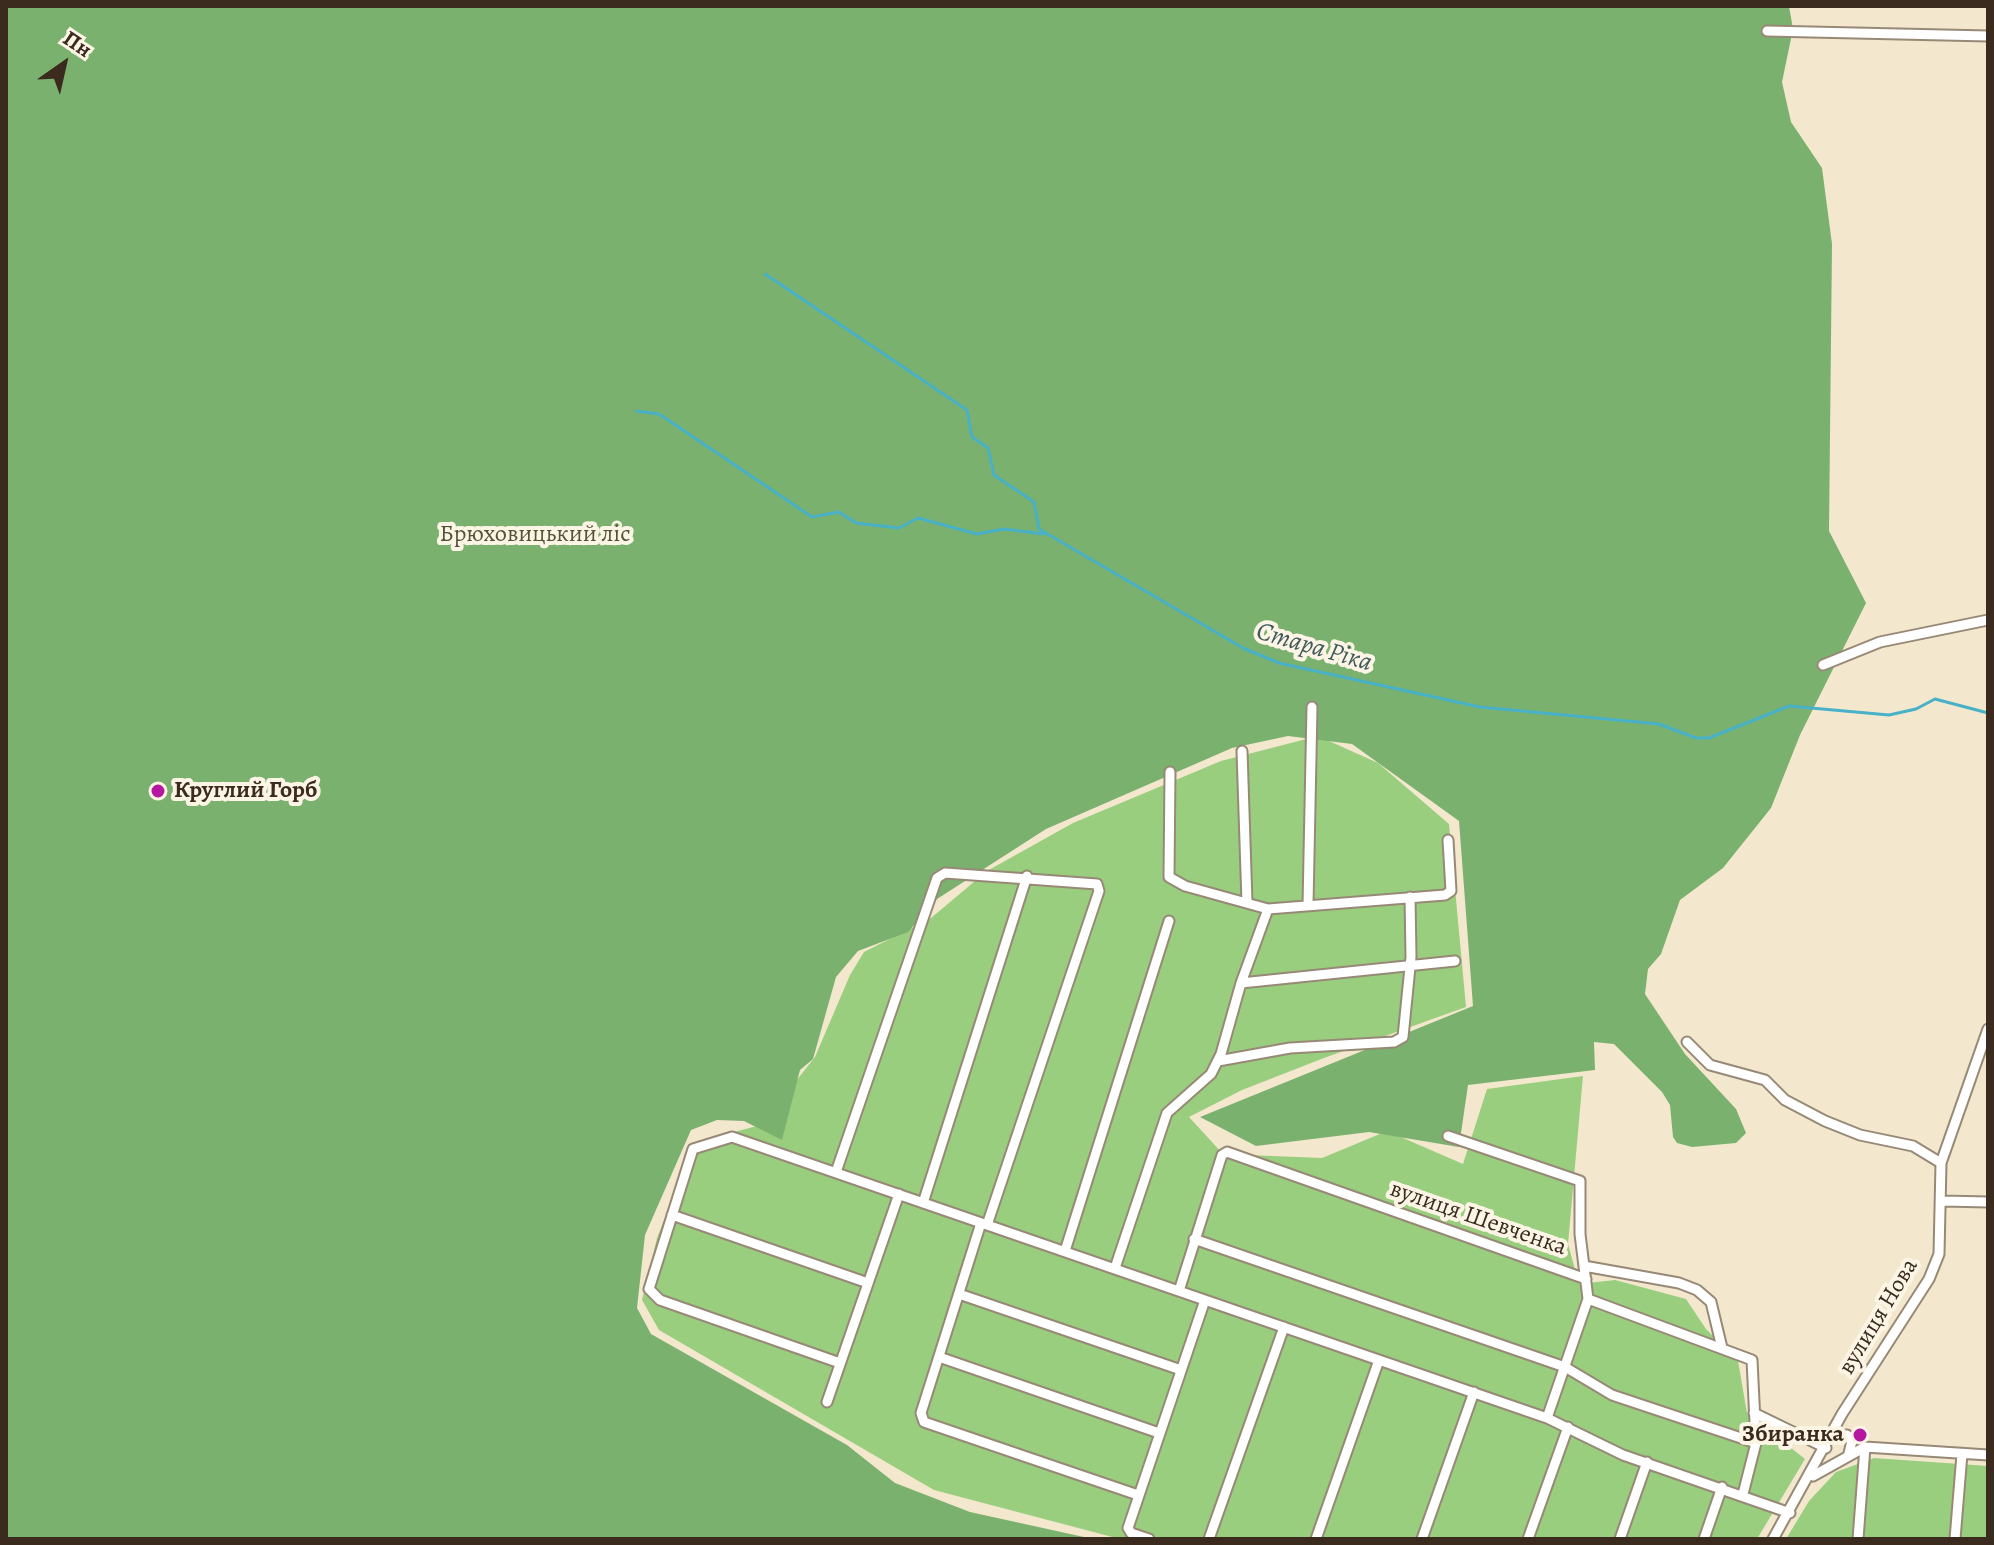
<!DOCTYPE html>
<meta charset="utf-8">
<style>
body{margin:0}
#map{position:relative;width:1994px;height:1545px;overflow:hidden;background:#f3e8ce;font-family:Alegreya,serif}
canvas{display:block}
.frame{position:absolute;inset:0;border:8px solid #3b2a1e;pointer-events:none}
.north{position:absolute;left:24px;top:24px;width:80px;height:80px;-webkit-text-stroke:6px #fcf5e5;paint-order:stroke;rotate:34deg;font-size:22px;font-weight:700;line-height:32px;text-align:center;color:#3b2a1e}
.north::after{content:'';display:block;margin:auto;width:28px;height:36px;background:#3b2a1e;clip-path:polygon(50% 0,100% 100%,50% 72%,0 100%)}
</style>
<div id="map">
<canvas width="1994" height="1545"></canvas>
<div class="frame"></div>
<div class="north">Пн</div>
</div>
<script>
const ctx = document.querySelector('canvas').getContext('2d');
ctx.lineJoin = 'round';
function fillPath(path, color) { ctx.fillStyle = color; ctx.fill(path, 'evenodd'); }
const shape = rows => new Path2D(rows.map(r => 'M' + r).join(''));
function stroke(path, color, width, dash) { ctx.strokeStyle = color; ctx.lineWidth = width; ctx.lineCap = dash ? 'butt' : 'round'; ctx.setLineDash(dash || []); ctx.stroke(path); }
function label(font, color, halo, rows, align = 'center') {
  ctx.font = font + ' Alegreya,serif'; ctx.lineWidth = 8; ctx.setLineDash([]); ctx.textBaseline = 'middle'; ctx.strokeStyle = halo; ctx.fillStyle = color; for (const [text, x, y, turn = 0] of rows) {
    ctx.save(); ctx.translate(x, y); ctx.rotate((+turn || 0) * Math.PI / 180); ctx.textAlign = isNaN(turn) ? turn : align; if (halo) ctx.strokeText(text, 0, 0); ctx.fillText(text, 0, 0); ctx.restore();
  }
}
fillPath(shape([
 [1318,736,1378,763,1449,824,1466,1007,1324,1058,1242,1090,1189,1117,1223,1154,1322,1158,1387,1131,1463,1164,1487,1089,1583,1076,1568,1244,1579,1284,1615,1280,1686,1299,1706,1329,1738,1361,1747,1413,1805,1459,1757,1539,1120,1539,934,1490,659,1330,642,1300,657,1238,695,1142,761,1125,815,1057,850,975,864,952,931,918,987,871,1073,823,1221,761],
 [1874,1458,1988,1466,1988,1539,1786,1539,1809,1501,1836,1472]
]), '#9ace7f');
fillPath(shape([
 [6,6,1789,6,1793,29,1782,82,1791,122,1822,168,1832,244,1829,531,1866,603,1800,735,1771,808,1723,868,1680,900,1661,954,1648,969,1645,994,1685,1054,1736,1109,1746,1133,1736,1143,1692,1147,1677,1143,1673,1137,1670,1105,1662,1092,1614,1044,1594,1042,1595,1070,1468,1085,1459,1147,1369,1132,1256,1146,1200,1117,1473,1006,1459,821,1352,744,1288,736,1232,748,1046,829,937,899,908,932,858,951,836,977,813,1059,800,1070,782,1140,744,1121,717,1120,691,1130,645,1235,637,1308,651,1334,847,1445,895,1483,970,1512,1093,1539,6,1539]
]), '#7bb16e');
stroke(shape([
 [765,274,967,410,972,437,988,448,994,475,1034,502,1039,529,1243,648,1279,663,1480,707,1659,724,1696,738,1709,738,1789,706,1889,715,1916,709,1935,699,1988,713],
 [637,411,659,414,812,517,839,512,856,523,899,528,918,518,977,534,1004,529,1044,534]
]), '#48b1c7', 3);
const minor = shape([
 [1767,31,1988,36],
 [1823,665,1880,642,1988,620],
 [1242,751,1247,903],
 [1170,772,1169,877,1185,886,1268,909],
 [1308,905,1312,707],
 [1241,983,1268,909,1445,895,1451,891,1448,840],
 [1687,1042,1710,1065,1765,1080,1785,1100,1825,1121,1860,1135,1913,1146,1941,1163],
 [1218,1061,1290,1048,1394,1042,1403,1037,1411,957,1410,897],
 [1448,1136,1580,1181,1580,1234,1588,1299,1547,1418],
 [836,1172,937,878,945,873,1097,884,1099,891,987,1225],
 [1943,1201,1988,1202],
 [923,1203,1027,876],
 [672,1215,868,1283],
 [981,1223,921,1413,924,1422,1138,1495],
 [1194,1239,1565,1367,1612,1395,1756,1443],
 [1065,1251,1169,921],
 [1584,1266,1679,1283,1697,1290,1711,1302,1722,1348],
 [1115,1268,1167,1113,1211,1074,1221,1054,1241,983,1455,961],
 [1179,1291,1222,1155,1227,1152,1586,1279],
 [959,1294,1181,1370],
 [1588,1299,1752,1360,1756,1443,1743,1494],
 [939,1357,1159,1433],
 [840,1363,660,1300,649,1289,693,1149,732,1137,1547,1418,1623,1455,1790,1513],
 [827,1402,899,1194],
 [1754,1413,1826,1448],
 [1832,1436,1847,1435,1852,1441,1849,1453],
 [1813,1476,1865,1447,1988,1455],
 [1149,1539,1131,1533,1128,1528,1205,1300],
 [1209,1539,1284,1327],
 [1316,1539,1379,1360],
 [1422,1539,1474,1392],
 [1528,1539,1568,1427],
 [1620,1539,1647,1462],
 [1704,1539,1722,1487],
 [1773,1539,1842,1414,1929,1279,1939,1254,1941,1163,1988,1029],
 [1858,1539,1865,1447],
 [1955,1539,1962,1454]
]);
stroke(minor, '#978976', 13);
stroke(minor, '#fff', 9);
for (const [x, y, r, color] of [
 [158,791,8,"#b5179e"],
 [1860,1435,8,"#b5179e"]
]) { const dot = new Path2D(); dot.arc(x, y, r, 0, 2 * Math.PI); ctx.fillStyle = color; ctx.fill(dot); stroke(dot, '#fcf5e5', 3); }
label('24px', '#535336', '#fcf5e5', [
 ["Брюховицький ліс",535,535]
]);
label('bold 24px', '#3b2a1e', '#fcf5e5', [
 ["Круглий Горб",174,791],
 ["Збиранка",1844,1435,"right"]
], 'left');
label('24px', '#3b2a1e', '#fcf5e5', [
 ["вулиця Шевченка",1478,1219,19],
 ["вулиця Нова",1879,1317,-59]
]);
label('italic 26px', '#405959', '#fcf5e5', [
 ["Стара Ріка",1314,648,16]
]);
</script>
